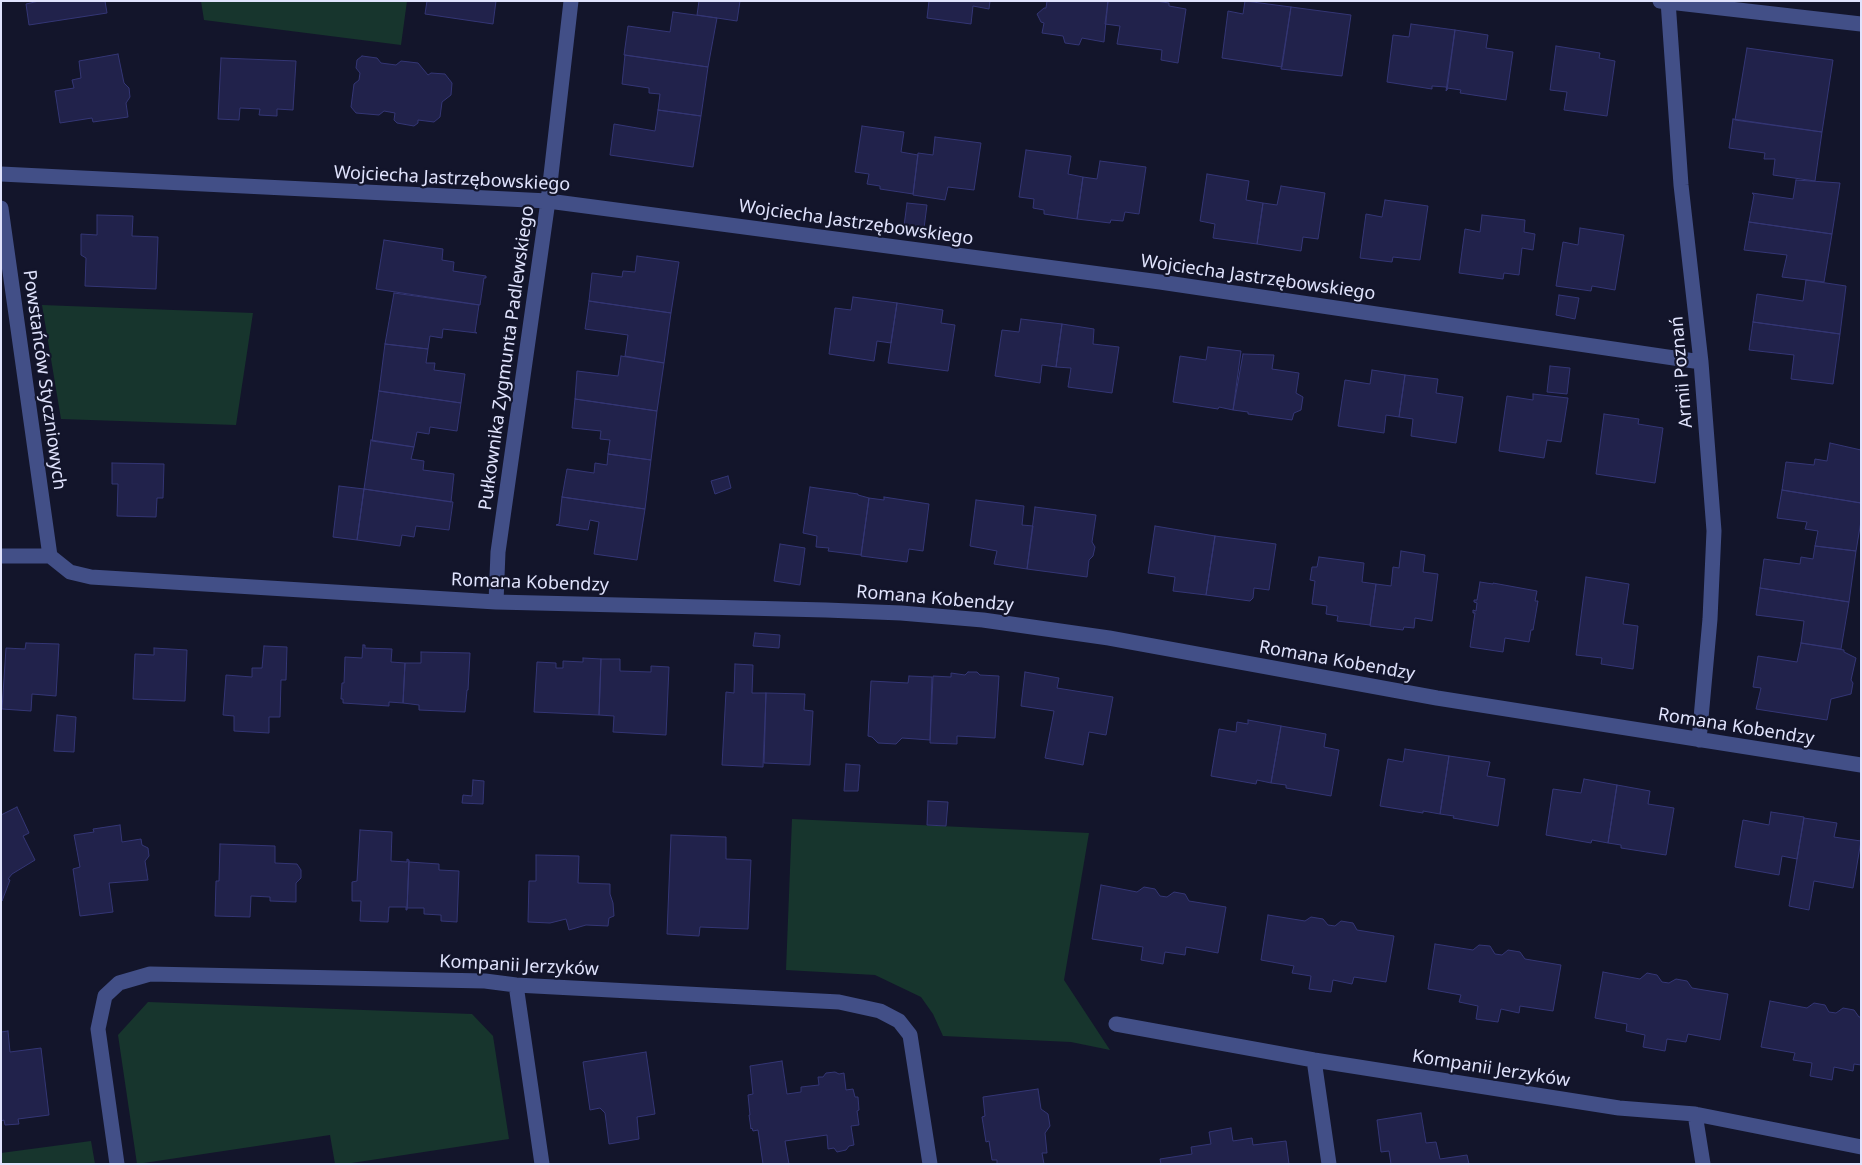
<!DOCTYPE html>
<meta charset="utf-8">
<style>
body{margin:0}
#map{position:relative;width:1862px;height:1165px;overflow:hidden;background:#13152b;font-family:"Noto Sans",sans-serif}
canvas{display:block}
.frame{position:absolute;inset:0;border:2px solid #e0e3fd;pointer-events:none}
</style>
<div id="map">
<canvas width="1862" height="1165"></canvas>
<div class="frame"></div>
</div>
<script>
const ctx = document.querySelector('canvas').getContext('2d');
ctx.lineJoin = 'round';
function fillPath(path, color) { ctx.fillStyle = color; ctx.fill(path, 'evenodd'); }
const shape = rows => new Path2D(rows.map(r => 'M' + r).join(''));
function stroke(path, color, width, dash) { ctx.strokeStyle = color; ctx.lineWidth = width; ctx.lineCap = dash ? 'butt' : 'round'; ctx.setLineDash(dash || []); ctx.stroke(path); }
function label(font, color, halo, rows, align = 'center') {
  ctx.font = font + ' "Noto Sans",sans-serif'; ctx.lineWidth = 4.5; ctx.setLineDash([]); ctx.textBaseline = 'middle'; ctx.strokeStyle = halo; ctx.fillStyle = color; for (const [text, x, y, turn = 0] of rows) {
    ctx.save(); ctx.translate(x, y); ctx.rotate((+turn || 0) * Math.PI / 180); ctx.textAlign = isNaN(turn) ? turn : align; if (halo) ctx.strokeText(text, 0, 0); ctx.fillText(text, 0, 0); ctx.restore();
  }
}
fillPath(shape([
 [201,1,407,1,401,45,204,20],
 [42,305,253,313,236,425,61,419],
 [792,819,1089,833,1064,980,1110,1050,1071,1042,943,1036,933,1014,921,997,875,975,786,970],
 [148,1002,472,1014,493,1036,509,1139,345,1164,335,1164,330,1135,137,1164,118,1035],
 [91,1141,95,1164,1,1164,1,1153]
]), '#17352d');
const building = shape([
 [105,1,107,13,29,25,26,4,39,1,105,1],
 [427,1,496,1,493,24,425,14,427,1],
 [699,1,740,1,737,21,697,15,699,1],
 [929,1,990,1,989,9,973,6,971,24,927,18,929,1],
 [1047,1,1108,1,1104,42,1082,38,1079,45,1065,43,1063,36,1042,33,1044,23,1041,22,1037,14,1044,8,1046,8,1047,1],
 [1108,1,1156,1,1169,3,1169,6,1186,9,1178,63,1161,60,1162,50,1117,44,1120,26,1105,24,1108,1],
 [1245,1,1291,7,1282,67,1222,58,1228,11,1243,14,1245,1],
 [1291,7,1351,15,1342,76,1281,69,1291,7],
 [673,12,717,18,708,67,624,55,628,26,670,32,673,12],
 [1411,24,1455,30,1447,90,1446,87,1432,86,1432,89,1387,82,1393,35,1409,37,1411,24],
 [1455,30,1488,35,1486,48,1513,52,1506,100,1460,93,1461,90,1447,88,1447,90,1446,91,1455,30],
 [1556,46,1600,53,1599,58,1615,61,1607,116,1564,110,1567,92,1550,90,1556,46],
 [1747,48,1833,60,1822,132,1735,120,1747,48],
 [118,54,124,83,129,88,130,97,126,103,128,117,93,122,92,118,60,123,55,91,74,88,72,80,81,78,79,61,118,54],
 [625,55,708,67,701,116,658,110,660,94,649,93,649,88,622,84,625,55],
 [362,56,377,58,381,63,396,65,401,61,418,63,428,75,431,73,445,74,452,83,451,95,442,102,440,117,434,122,418,120,418,123,414,126,397,123,394,120,395,113,384,111,379,115,356,113,351,107,354,84,359,80,360,73,356,68,357,60,362,56],
 [221,58,296,61,293,110,277,109,277,116,259,115,260,109,240,108,239,120,218,119,221,58],
 [658,110,701,116,693,167,610,155,614,124,655,131,658,110],
 [1733,119,1822,132,1815,181,1773,175,1775,159,1764,159,1765,153,1729,148,1733,119],
 [862,126,904,132,901,152,918,155,913,194,880,189,880,186,867,184,869,174,855,172,862,126],
 [935,137,981,143,974,190,948,187,945,200,913,195,918,153,933,155,935,137],
 [1026,150,1071,156,1068,174,1083,177,1077,219,1044,214,1044,210,1033,208,1034,199,1019,197,1026,150],
 [1100,161,1146,167,1139,214,1125,212,1123,221,1111,220,1110,223,1077,219,1083,177,1097,179,1100,161],
 [1207,174,1249,181,1246,200,1263,203,1257,244,1213,238,1215,224,1200,221,1207,174],
 [1796,180,1840,183,1832,234,1749,222,1754,195,1752,193,1793,199,1796,180],
 [1281,186,1325,193,1318,239,1303,237,1301,251,1257,244,1263,203,1277,205,1281,186],
 [1385,200,1428,206,1420,260,1393,257,1392,262,1360,258,1366,214,1382,217,1385,200],
 [907,203,927,205,924,228,904,226,907,203],
 [97,215,133,216,132,236,158,237,156,289,85,286,86,258,81,255,81,234,97,235,97,215],
 [1482,215,1525,220,1524,232,1535,234,1533,250,1522,248,1519,275,1504,273,1503,279,1459,273,1465,229,1480,232,1482,215],
 [1749,222,1832,234,1824,282,1782,277,1787,255,1744,250,1749,222],
 [1580,228,1624,235,1615,290,1592,286,1591,291,1556,286,1563,242,1578,245,1580,228],
 [384,240,443,249,442,260,454,262,453,271,486,276,486,278,484,278,480,305,376,289,384,240],
 [637,256,679,262,671,313,589,301,592,273,622,277,623,271,635,272,637,256],
 [1806,280,1846,286,1840,334,1753,322,1757,294,1803,301,1806,280],
 [394,293,479,305,475,332,477,333,443,329,442,338,430,336,428,349,385,344,394,293],
 [1559,295,1579,298,1575,319,1556,315,1559,295],
 [853,297,897,303,891,343,877,341,874,361,829,354,835,308,851,310,853,297],
 [589,301,671,313,664,363,625,356,628,335,585,329,589,301],
 [897,303,943,310,941,323,955,325,948,371,888,363,897,303],
 [1021,319,1062,324,1056,367,1042,365,1040,383,995,376,1002,330,1019,332,1021,319],
 [1753,322,1840,334,1833,384,1791,379,1794,355,1749,350,1753,322],
 [1062,324,1094,329,1093,344,1119,347,1112,393,1068,387,1071,368,1056,367,1062,324],
 [385,344,428,349,426,363,435,363,434,370,465,374,461,403,379,391,385,344],
 [1208,347,1241,351,1233,410,1219,407,1218,409,1173,402,1180,356,1206,360,1208,347],
 [1243,354,1274,355,1272,369,1299,373,1296,393,1303,397,1301,410,1294,413,1292,420,1248,414,1248,412,1233,410,1243,354],
 [621,356,664,363,657,411,575,399,577,371,618,376,621,356],
 [1550,366,1570,368,1567,394,1547,392,1550,366],
 [1372,370,1405,375,1399,417,1386,415,1384,433,1338,426,1345,380,1370,384,1372,370],
 [1405,375,1438,379,1436,393,1463,397,1456,443,1411,436,1413,419,1399,417,1405,375],
 [379,391,461,403,457,431,430,427,429,434,417,432,414,447,372,441,379,391],
 [1533,394,1568,398,1561,442,1547,440,1544,458,1499,451,1507,396,1533,400,1533,394],
 [575,399,657,411,651,460,608,454,610,440,600,439,601,431,572,428,575,399],
 [1604,414,1639,419,1638,424,1663,428,1655,483,1596,474,1604,414],
 [371,440,414,447,411,459,424,461,423,470,454,474,451,502,364,489,371,440],
 [1830,443,1861,450,1861,503,1782,490,1786,462,1814,465,1815,459,1827,461,1830,443],
 [608,454,651,460,645,509,562,497,567,469,594,473,595,463,607,465,608,454],
 [112,463,164,464,163,498,157,498,156,517,117,516,118,484,112,484,112,463],
 [728,476,731,488,715,494,711,481,728,476],
 [339,486,364,489,357,540,333,537,339,486],
 [810,487,858,494,858,495,869,498,861,555,828,551,829,548,816,547,817,536,803,533,810,487],
 [364,489,453,502,449,530,416,526,414,537,402,535,400,546,357,540,364,489],
 [1782,490,1861,503,1861,521,1856,551,1815,546,1818,531,1805,529,1807,522,1777,518,1782,490],
 [562,497,645,509,637,560,594,554,599,522,590,520,588,530,556,525,559,524,562,497],
 [884,497,929,504,923,551,909,549,907,562,861,556,869,498,884,500,884,497],
 [976,500,1024,506,1022,525,1033,526,1027,569,994,564,997,551,970,546,976,500],
 [1035,507,1096,515,1092,542,1095,547,1093,556,1089,560,1087,577,1027,569,1035,507],
 [1155,526,1215,536,1206,595,1173,591,1175,577,1148,573,1155,526],
 [1215,536,1276,544,1269,590,1254,588,1253,598,1250,601,1206,595,1215,536],
 [780,544,805,548,800,585,774,581,780,544],
 [1815,546,1856,551,1849,602,1760,588,1764,559,1800,564,1801,557,1813,559,1815,546],
 [1401,551,1425,555,1423,572,1438,574,1432,621,1415,618,1414,628,1404,627,1403,630,1370,626,1376,584,1391,586,1393,567,1399,568,1401,551],
 [1319,557,1364,563,1362,582,1376,584,1370,625,1337,621,1338,616,1326,614,1327,606,1312,604,1315,581,1310,580,1312,567,1317,567,1319,557],
 [1586,577,1629,584,1623,624,1638,626,1633,669,1601,664,1602,658,1576,655,1586,577],
 [1480,582,1493,584,1493,583,1537,591,1535,601,1538,601,1533,630,1531,630,1529,642,1505,638,1503,652,1470,647,1475,613,1473,613,1473,610,1476,611,1477,603,1474,602,1474,600,1477,600,1480,582],
 [1760,588,1849,602,1841,649,1801,643,1804,621,1756,615,1760,588],
 [755,633,780,635,779,648,753,646,755,633],
 [26,643,59,644,56,696,32,694,31,711,2,709,6,648,25,649,26,643],
 [1801,643,1844,650,1844,652,1856,658,1851,680,1853,683,1851,694,1831,699,1827,720,1756,709,1761,688,1753,687,1758,656,1797,662,1801,643],
 [363,645,365,645,365,648,392,649,391,662,405,663,403,703,389,702,389,706,343,703,343,699,341,699,342,683,344,683,345,657,362,658,363,645],
 [264,646,287,647,286,680,281,680,280,717,269,717,269,733,234,731,234,716,223,715,226,675,252,677,252,668,262,668,264,646],
 [154,648,187,650,185,701,133,699,135,654,154,655,154,648],
 [421,652,470,653,468,690,467,690,465,712,419,710,419,705,403,703,405,663,421,663,421,652],
 [583,658,601,659,599,715,534,712,537,662,556,663,556,668,563,668,563,661,583,662,583,658],
 [601,659,620,659,620,671,651,672,651,666,669,667,666,735,613,732,614,716,599,715,601,659],
 [735,664,753,665,752,693,766,693,763,767,722,765,726,692,734,693,735,664],
 [968,672,977,672,980,675,999,676,995,738,957,736,957,744,930,743,933,676,951,677,951,673,965,675,968,672],
 [1025,672,1059,678,1057,688,1113,697,1106,735,1089,732,1083,765,1045,758,1054,711,1021,706,1025,672],
 [909,676,932,677,930,740,902,738,896,744,878,743,872,737,868,736,871,681,908,683,909,676],
 [766,693,805,694,804,710,813,711,810,765,764,763,766,693],
 [57,715,76,717,74,752,54,751,57,715],
 [1248,720,1281,726,1271,783,1257,780,1256,784,1211,776,1219,729,1236,732,1237,722,1248,724,1248,720],
 [1281,726,1326,734,1324,747,1339,750,1331,796,1286,788,1286,785,1271,783,1281,726],
 [1405,749,1449,756,1440,814,1423,811,1423,813,1380,806,1388,759,1403,762,1405,749],
 [1449,756,1490,762,1487,776,1505,779,1498,826,1453,818,1454,816,1440,814,1449,756],
 [846,764,860,765,858,791,844,791,846,764],
 [1584,779,1617,785,1608,843,1592,840,1591,843,1546,835,1553,789,1581,793,1584,779],
 [473,780,484,781,483,804,462,803,463,795,472,796,473,780],
 [1617,785,1650,791,1648,804,1674,808,1666,855,1621,848,1621,845,1608,843,1617,785],
 [928,801,948,802,946,826,927,825,928,801],
 [17,807,29,833,23,836,35,860,12,874,8,879,10,880,2,901,1,815,17,807],
 [1771,812,1804,817,1797,859,1782,856,1779,875,1735,867,1743,820,1769,825,1771,812],
 [1804,818,1837,823,1834,837,1861,841,1853,888,1814,881,1809,910,1789,906,1804,818],
 [120,825,122,842,141,839,142,845,148,848,149,856,145,861,148,880,109,883,113,912,80,916,73,869,80,867,74,835,94,832,93,829,120,825],
 [360,830,392,832,391,861,407,862,407,859,409,860,407,910,406,910,406,907,389,907,388,922,360,921,361,901,352,901,352,882,357,881,360,830],
 [671,835,726,837,726,859,751,860,748,929,700,927,699,936,667,934,671,835],
 [220,844,275,846,275,863,297,864,301,870,301,878,296,883,296,902,270,901,270,897,251,896,250,917,215,916,216,881,219,881,220,844],
 [536,855,579,856,578,883,610,884,610,894,613,903,614,916,609,918,608,926,586,925,569,930,566,919,550,923,528,922,529,881,536,881,536,855],
 [409,862,439,864,439,870,459,871,457,922,441,921,441,915,424,914,424,908,407,908,409,862],
 [1101,885,1137,892,1144,887,1155,889,1160,896,1167,897,1174,892,1185,894,1189,901,1226,907,1218,953,1186,947,1185,955,1165,952,1163,964,1141,960,1143,947,1092,939,1101,885],
 [1268,915,1305,921,1311,917,1323,919,1328,925,1335,926,1341,921,1353,923,1357,930,1394,936,1386,982,1354,977,1352,984,1333,980,1331,992,1309,989,1311,976,1292,973,1294,966,1261,960,1268,915],
 [1435,944,1473,950,1479,945,1490,946,1495,954,1502,955,1508,950,1520,952,1525,959,1561,965,1553,1011,1520,1006,1519,1013,1501,1009,1498,1022,1476,1019,1478,1006,1459,1002,1461,995,1428,989,1435,944],
 [1603,972,1640,979,1647,973,1657,975,1662,982,1669,983,1676,979,1687,981,1692,988,1728,994,1720,1040,1688,1034,1686,1042,1667,1039,1665,1051,1643,1047,1645,1035,1626,1031,1627,1024,1595,1018,1603,972],
 [1770,1001,1807,1008,1814,1003,1825,1005,1829,1012,1836,1013,1843,1008,1854,1010,1859,1017,1861,1017,1861,1065,1854,1064,1853,1071,1834,1067,1832,1080,1810,1076,1812,1063,1793,1060,1795,1053,1761,1047,1770,1001],
 [8,1031,10,1052,41,1048,49,1115,18,1119,19,1124,5,1125,4,1120,1,1121,1,1032,8,1031],
 [646,1052,655,1114,637,1117,639,1139,609,1144,605,1113,600,1108,590,1110,583,1062,646,1052],
 [782,1061,787,1094,801,1092,801,1087,819,1085,818,1077,823,1077,826,1073,835,1072,839,1074,844,1073,846,1090,853,1089,855,1097,858,1097,859,1110,857,1111,859,1125,851,1126,854,1145,849,1146,846,1150,837,1152,834,1148,828,1149,827,1135,785,1141,789,1164,763,1164,758,1130,753,1131,752,1128,751,1129,749,1115,750,1115,748,1095,753,1094,750,1066,782,1061],
 [1038,1089,1041,1109,1048,1114,1050,1126,1045,1133,1047,1153,1042,1153,1044,1164,997,1164,997,1160,992,1160,989,1141,986,1142,982,1117,985,1116,983,1097,1038,1089],
 [1421,1113,1426,1143,1436,1142,1440,1159,1467,1155,1469,1164,1391,1164,1389,1151,1381,1152,1377,1120,1421,1113],
 [1231,1128,1233,1141,1252,1138,1253,1145,1286,1141,1289,1164,1161,1164,1160,1159,1192,1154,1191,1147,1211,1144,1209,1132,1231,1128]
]);
fillPath(building, '#21224b');
stroke(building, '#343675', 1);
stroke(shape([
 [1660,1,1861,24],
 [1668,1,1681,185,1701,362,1714,531,1710,619,1699,740],
 [1,174,548,201,1160,282,1701,362],
 [1,208,50,556],
 [1,556,50,556,70,572,91,577,496,602,826,610,901,613,983,620,1109,638,1437,698,1861,765],
 [496,602,498,552,548,201,571,1],
 [516,985,542,1164],
 [1116,1024,1314,1060,1619,1108,1695,1114,1861,1147],
 [1314,1060,1329,1164],
 [1695,1114,1703,1164],
 [117,1164,98,1029,105,996,119,983,150,974,485,981,516,985,839,1002,880,1011,899,1021,910,1035,930,1164]
]), '#424f87', 15);
label('18px', '#e0e3fd', '#13152b', [
 ["Wojciecha Jastrzębowskiego",452,179,3],
 ["Wojciecha Jastrzębowskiego",856,223,8],
 ["Wojciecha Jastrzębowskiego",1258,278,8],
 ["Pułkownika Zygmunta Padlewskiego",507,358,-82],
 ["Armii Poznań",1682,372,-95],
 ["Powstańców Styczniowych",44,380,82],
 ["Romana Kobendzy",530,583,2],
 ["Romana Kobendzy",935,599,5],
 ["Romana Kobendzy",1337,661,10],
 ["Romana Kobendzy",1736,727,9],
 ["Kompanii Jerzyków",519,966,3],
 ["Kompanii Jerzyków",1491,1069,9]
]);
</script>
